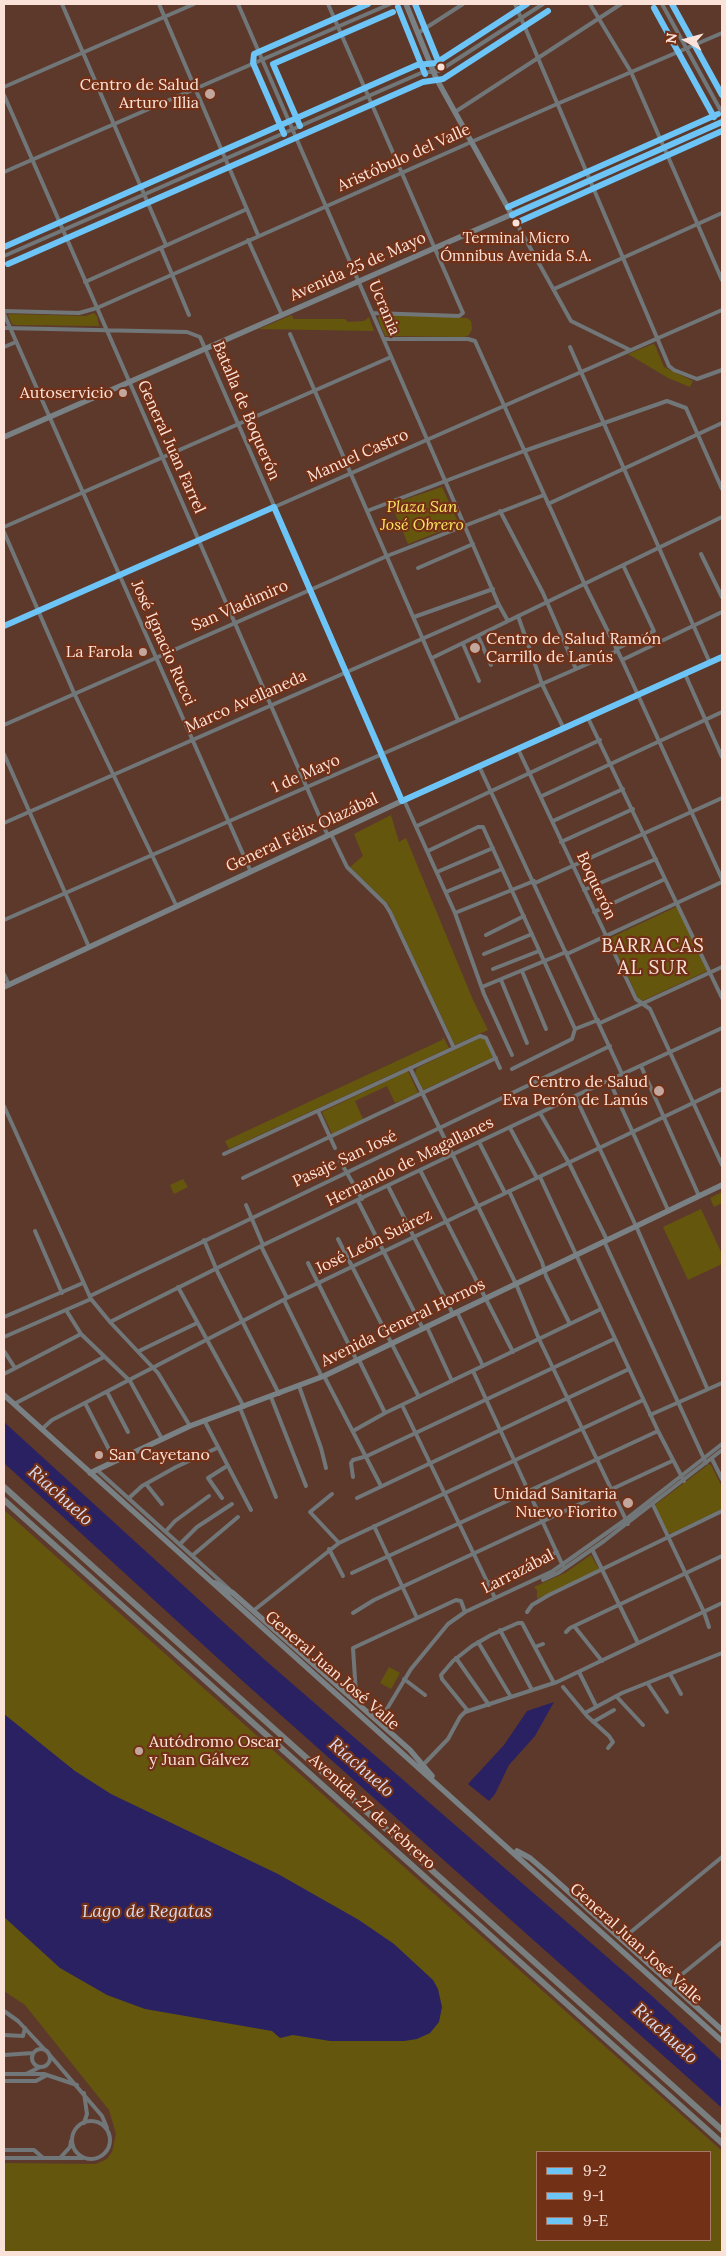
<!DOCTYPE html>
<meta charset="utf-8">
<style>
body{margin:0}
#map{position:relative;width:726px;height:2256px;overflow:hidden;background:#5d392c;font-family:Lora,serif}
canvas{display:block}
.frame{position:absolute;inset:0;border:5px solid #fbe2d9;pointer-events:none}
.legend{position:absolute;left:536px;top:2151px;width:175px;height:90px;box-sizing:border-box;background:#723017;border:1px solid #a97765;margin:0;padding:6px 9px;list-style:none;font-size:15px;color:#fbe2d9}
.legend li{display:flex;align-items:center;gap:10px;height:25px}
.legend b{width:25px;border:1px solid #a97765}
.north{position:absolute;left:661px;top:15px;width:50px;height:50px;-webkit-text-stroke:4px #723017;paint-order:stroke;rotate:277deg;font-size:14px;font-weight:700;line-height:20px;text-align:center;color:#fbe2d9}
.north::after{content:'';display:block;margin:auto;width:18px;height:22px;background:#fbe2d9;clip-path:polygon(50% 0,100% 100%,50% 72%,0 100%)}
</style>
<div id="map">
<canvas width="726" height="2256"></canvas>
<div class="frame"></div>
<ul class="legend">
<li><b style="height:6px;background:#6dc4f6"></b>9-2</li>
<li><b style="height:6px;background:#6dc4f6"></b>9-1</li>
<li><b style="height:6px;background:#6dc4f6"></b>9-E</li>
</ul>
<div class="north">N</div>
</div>
<script>
const ctx = document.querySelector('canvas').getContext('2d');
ctx.lineJoin = 'round';
function fillPath(path, color) { ctx.fillStyle = color; ctx.fill(path, 'evenodd'); }
const shape = rows => new Path2D(rows.map(r => 'M' + r).join(''));
function stroke(path, color, width, dash) { ctx.strokeStyle = color; ctx.lineWidth = width; ctx.lineCap = dash ? 'butt' : 'round'; ctx.setLineDash(dash || []); ctx.stroke(path); }
function label(font, color, halo, rows, align = 'center') {
  ctx.font = font + ' Lora,serif'; ctx.lineWidth = 4.5; ctx.setLineDash([]); ctx.textBaseline = 'middle'; ctx.strokeStyle = halo; ctx.fillStyle = color; for (const [text, x, y, turn = 0] of rows) {
    ctx.save(); ctx.translate(x, y); ctx.rotate((+turn || 0) * Math.PI / 180); ctx.textAlign = isNaN(turn) ? turn : align; if (halo) ctx.strokeText(text, 0, 0); ctx.fillText(text, 0, 0); ctx.restore();
  }
}
fillPath(shape([
 [94,313,97,316,99,326,15,325,12,324,8,315,10,314,86,316],
 [380,314,467,318,471,321,472,329,469,335,464,337,385,336,378,319],
 [292,315,293,319,345,319,348,322,364,321,369,317,374,331,259,329],
 [653,344,655,345,664,367,693,381,690,387,668,378,628,354],
 [442,487,459,524,408,544,391,504],
 [391,815,399,842,406,838,473,1000,488,1030,455,1045,389,905,350,867,363,856,354,834],
 [678,906,707,971,642,1001,638,998,610,938],
 [443,1037,449,1048,229,1149,225,1141,442,1040],
 [480,1038,485,1040,493,1057,423,1090,415,1073,417,1068],
 [408,1071,418,1093,395,1103,387,1086,355,1101,363,1119,332,1134,322,1112],
 [183,1179,188,1187,174,1194,170,1185],
 [722,1192,722,1203,714,1207,710,1198],
 [701,1209,722,1254,722,1264,688,1280,663,1227],
 [709,1464,711,1465,722,1487,722,1509,672,1533,668,1533,655,1505],
 [4,1510,722,2151,722,2252,4,2252,4,2163,96,2164,107,2159,112,2152,116,2134,109,2110,25,2005,4,1991],
 [537,2152,710,2152,710,2240,537,2240],
 [591,1555,599,1569,537,1599,537,1590,534,1587,565,1573],
 [389,1667,400,1673,391,1689,380,1683]
]), '#65560e');
fillPath(shape([
 [4,1422,265,1660,652,1996,722,2061,722,2108,246,1684,4,1463],
 [554,1702,535,1736,509,1765,495,1794,489,1801,468,1784,504,1745,527,1711],
 [4,1714,75,1771,111,1794,278,1874,359,1920,394,1944,433,1980,438,1989,442,2007,439,2022,430,2033,417,2039,404,2041,330,2041,293,2035,280,2038,272,2031,145,2009,107,1995,60,1968,4,1917]
]), '#2a2162');
stroke(shape([
 [62,4,166,245],
 [159,4,258,235],
 [238,4,499,605,508,621],
 [328,4,463,313,459,316,373,313],
 [515,4,669,366,674,370,697,379,722,370],
 [590,4,631,72,722,280],
 [662,4,722,113],
 [418,33,463,4],
 [4,87,194,4],
 [4,95,328,836],
 [455,112,621,4],
 [4,172,390,4],
 [512,215,571,321,630,350],
 [248,240,282,315],
 [161,248,189,315],
 [4,256,421,73,439,71,543,4],
 [85,282,247,209],
 [554,289,722,213],
 [4,311,79,313,97,308,557,104,722,33],
 [4,314,251,872],
 [4,328,187,332,200,337,383,754,402,801],
 [290,334,458,720],
 [384,339,468,339,475,341,584,583,622,660,722,879],
 [4,347,16,342],
 [570,347,710,663],
 [548,504,722,423],
 [367,511,524,451,667,401,686,408,722,489],
 [500,511,543,593,576,669],
 [4,527,391,357],
 [4,532,74,693,177,907],
 [701,554,722,597],
 [418,568,473,544],
 [518,616,542,684,564,729],
 [414,617,493,589],
 [4,626,722,310],
 [478,636,491,665],
 [463,644,479,681],
 [616,649,654,631,623,565],
 [432,658,722,517],
 [622,660,722,612],
 [685,674,722,757],
 [588,718,722,998],
 [4,725,387,556,544,495],
 [518,749,636,999,650,1009,722,1165],
 [4,754,89,947],
 [479,766,622,1074],
 [542,796,722,712],
 [404,800,455,913,484,994,512,1055],
 [553,821,623,789],
 [4,823,499,605],
 [417,826,600,740],
 [331,834,347,867,385,904,390,912,454,1048],
 [561,842,633,809],
 [428,851,478,827,483,827,575,1029,572,1039,512,1069],
 [437,872,493,848],
 [535,883,722,798],
 [584,890,656,859],
 [446,892,502,869],
 [594,912,665,879],
 [455,913,534,881],
 [4,920,617,651],
 [486,935,524,916],
 [484,954,532,934],
 [567,954,722,882],
 [493,969,539,951],
 [522,971,546,1029],
 [4,974,9,985],
 [501,980,527,1043],
 [482,987,566,952],
 [600,1023,722,967],
 [575,1029,598,1020],
 [641,1066,699,1196],
 [410,1068,516,1284,539,1339,628,1524],
 [609,1080,668,1210],
 [575,1096,636,1226,707,1388],
 [4,1106,91,1299,110,1322,158,1373,190,1426],
 [318,1111,335,1148],
 [540,1113,569,1163,607,1240],
 [510,1128,537,1178],
 [479,1142,505,1193],
 [224,1154,480,1036,486,1038,500,1068],
 [340,1161,362,1199],
 [420,1170,513,1352],
 [540,1177,658,1431,684,1481],
 [243,1178,496,1058],
 [388,1186,453,1314],
 [509,1191,542,1262,546,1276,570,1324],
 [358,1201,423,1329],
 [246,1205,263,1245],
 [35,1231,62,1293],
 [338,1239,419,1397],
 [204,1240,218,1273,279,1394],
 [604,1241,706,1463],
 [261,1246,287,1298],
 [308,1263,357,1361],
 [178,1287,244,1407],
 [90,1296,610,1046],
 [284,1300,322,1377],
 [66,1310,81,1334,130,1381,162,1439],
 [457,1312,483,1366],
 [4,1317,83,1283],
 [110,1322,261,1246,575,1096,722,1028],
 [427,1327,452,1381],
 [4,1337,91,1299],
 [4,1351,15,1368],
 [139,1351,197,1323],
 [359,1360,385,1413],
 [473,1371,563,1566],
 [4,1374,81,1334],
 [324,1376,381,1486],
 [299,1386,321,1448,326,1468],
 [107,1392,128,1432],
 [271,1397,306,1486],
 [85,1403,115,1461],
 [14,1404,104,1357],
 [402,1405,495,1598],
 [240,1408,276,1497],
 [650,1415,722,1383],
 [204,1420,251,1510],
 [42,1429,52,1420,287,1298,722,1089],
 [353,1431,385,1413,601,1309],
 [712,1459,722,1479],
 [97,1470,229,1589],
 [353,1477,351,1463,353,1460,367,1456,614,1339],
 [146,1484,162,1504],
 [332,1494,310,1512,339,1543],
 [129,1498,142,1486,176,1467,217,1448],
 [222,1498,208,1478,227,1466],
 [357,1498,629,1369],
 [653,1505,704,1612,709,1627],
 [374,1526,417,1618],
 [166,1531,175,1521,209,1496],
 [180,1544,197,1527,232,1504],
 [329,1549,343,1576],
 [592,1549,638,1643],
 [193,1555,238,1517],
 [352,1573,658,1431],
 [543,1580,558,1573,604,1541,722,1450],
 [488,1583,557,1552],
 [253,1611,339,1543,643,1400],
 [527,1612,532,1605,549,1595,722,1511],
 [353,1613,374,1600,672,1461],
 [574,1626,602,1661],
 [500,1630,532,1690],
 [566,1632,570,1628,722,1556],
 [478,1642,511,1697],
 [535,1647,543,1644],
 [456,1658,489,1705],
 [579,1672,596,1706],
 [670,1674,681,1694],
 [404,1679,425,1695],
 [648,1684,667,1712],
 [563,1687,587,1716,609,1736,613,1742,608,1748],
 [616,1696,643,1725],
 [354,1700,356,1694,353,1648,456,1600,461,1601,465,1612],
 [468,1711,442,1679,441,1675,453,1661,472,1646,491,1635,518,1623,522,1623,554,1683],
 [585,1713,622,1693,722,1653],
 [379,1722,411,1669,448,1624,465,1612,553,1571,625,1520,722,1444],
 [593,1722,614,1710],
 [424,1764,448,1739,460,1717,465,1712,557,1682,722,1603],
 [621,1940,722,1857],
 [670,1984,722,1942],
 [4,2011,18,2021,46,2051],
 [4,2035,23,2036,25,2028],
 '32 2058a9 9 0 1 1 18 0a9 9 0 1 1-18 0Z',
 [48,2053,102,2116,107,2128],
 [4,2055,33,2053],
 [4,2074,44,2074,77,2085],
 [26,2074,40,2067],
 [4,2081,36,2081,47,2075],
 '72 2140a19 19 0 1 1 38 0a19 19 0 1 1-38 0Z',
 [84,2123,87,2114,84,2093],
 [4,2150,34,2150,42,2157],
 [4,2158,83,2158],
 [60,2158,70,2147,71,2141]
]), '#717778', 4);
stroke(shape([
 [406,4,436,78,512,215],
 [4,437,722,122],
 [4,987,404,800,722,657],
 [4,1395,722,2041],
 [90,1473,190,1426,324,1376,722,1185],
 [215,1583,233,1593,410,1750,432,1776],
 [517,1851,530,1858,550,1875,722,2030]
]), '#798184', 5.5);
stroke(shape([
 [4,1487,722,2130],
 [4,1500,722,2143]
]), '#797e7e', 6);
stroke(shape([
 [512,215,722,122],
 [274,507,402,801],
 [4,626,274,507],
 [402,801,722,657]
]), '#6dc4f6', 6);
stroke(shape([
 [398,7,425,74],
 [654,8,714,117],
 [300,126,273,64,393,12],
 [516,223,722,131],
 [8,264,423,82,443,79,548,11]
]), '#6dc4f6', 6);
stroke(shape([
 [415,4,441,68],
 [672,4,722,95],
 [284,134,253,63,254,54,368,4],
 [508,207,718,114],
 [4,247,417,65,436,63,527,4]
]), '#6dc4f6', 6);
for (const [x, y, r, color] of [
 [441,67,4.5,"#fbe2d9"],
 [210,94,6,"#c4a79c"],
 [516,223,4.5,"#fbe2d9"],
 [123,393,5,"#c4a79c"],
 [475,648,6,"#c4a79c"],
 [143,652,5,"#c4a79c"],
 [659,1091,6,"#c4a79c"],
 [99,1455,5,"#c4a79c"],
 [628,1503,6,"#c4a79c"],
 [139,1751,5,"#c4a79c"]
]) { const dot = new Path2D(); dot.arc(x, y, r, 0, 2 * Math.PI); ctx.fillStyle = color; ctx.fill(dot); stroke(dot, '#723017', 2); }
label('15px', '#fbe2d9', '#723017', [
 ["Terminal Micro",516,239],
 ["Ómnibus Avenida S.A.",516,257]
]);
label('16px', '#fbe2d9', '#723017', [
 ["Centro de Salud",199,85],
 ["Arturo Illia",199,103],
 ["Autoservicio",113,393],
 ["Centro de Salud Ramón",486,639,"left"],
 ["Carrillo de Lanús",486,657,"left"],
 ["La Farola",133,652],
 ["Centro de Salud",648,1082],
 ["Eva Perón de Lanús",648,1100],
 ["San Cayetano",109,1455,"left"],
 ["Unidad Sanitaria",617,1494],
 ["Nuevo Fiorito",617,1512],
 ["Autódromo Oscar",149,1742,"left"],
 ["y Juan Gálvez",149,1760,"left"]
], 'right');
label('16px', '#fbe2d9', '#723017', [
 ["Aristóbulo del Valle",404,158,-24],
 ["Avenida 25 de Mayo",358,267,-24],
 ["Ucrania",384,308,67],
 ["Batalla de Boquerón",246,411,67],
 ["General Juan Farrel",171,447,66],
 ["Manuel Castro",358,456,-24],
 ["San Vladimiro",240,606,-24],
 ["José Ignacio Rucci",163,643,66],
 ["Marco Avellaneda",246,702,-24],
 ["1 de Mayo",306,774,-24],
 ["General Félix Olazábal",302,833,-25],
 ["Boquerón",596,886,65],
 ["Pasaje San José",345,1159,-25],
 ["Hernando de Magallanes",410,1162,-26],
 ["José León Suárez",374,1242,-26],
 ["Avenida General Hornos",403,1323,-26],
 ["Larrazábal",518,1572,-27],
 ["General Juan José Valle",332,1671,41],
 ["Avenida 27 de Febrero",372,1812,42],
 ["General Juan José Valle",636,1944,42]
]);
label('italic 16px', '#fbe563', '#723017', [
 ["Plaza San",422,507],
 ["José Obrero",422,525]
]);
label('italic 18px', '#d8dbf1', '#723017', [
 ["Riachuelo",60,1496,42],
 ["Riachuelo",361,1768,41],
 ["Lago de Regatas",147,1912],
 ["Riachuelo",665,2034,42]
]);
ctx.letterSpacing = '1px';
label('19px', '#fbe2d9', '#723017', [
 ["BARRACAS",653,947],
 ["AL SUR",653,969]
]);
ctx.letterSpacing = '0px';
</script>
